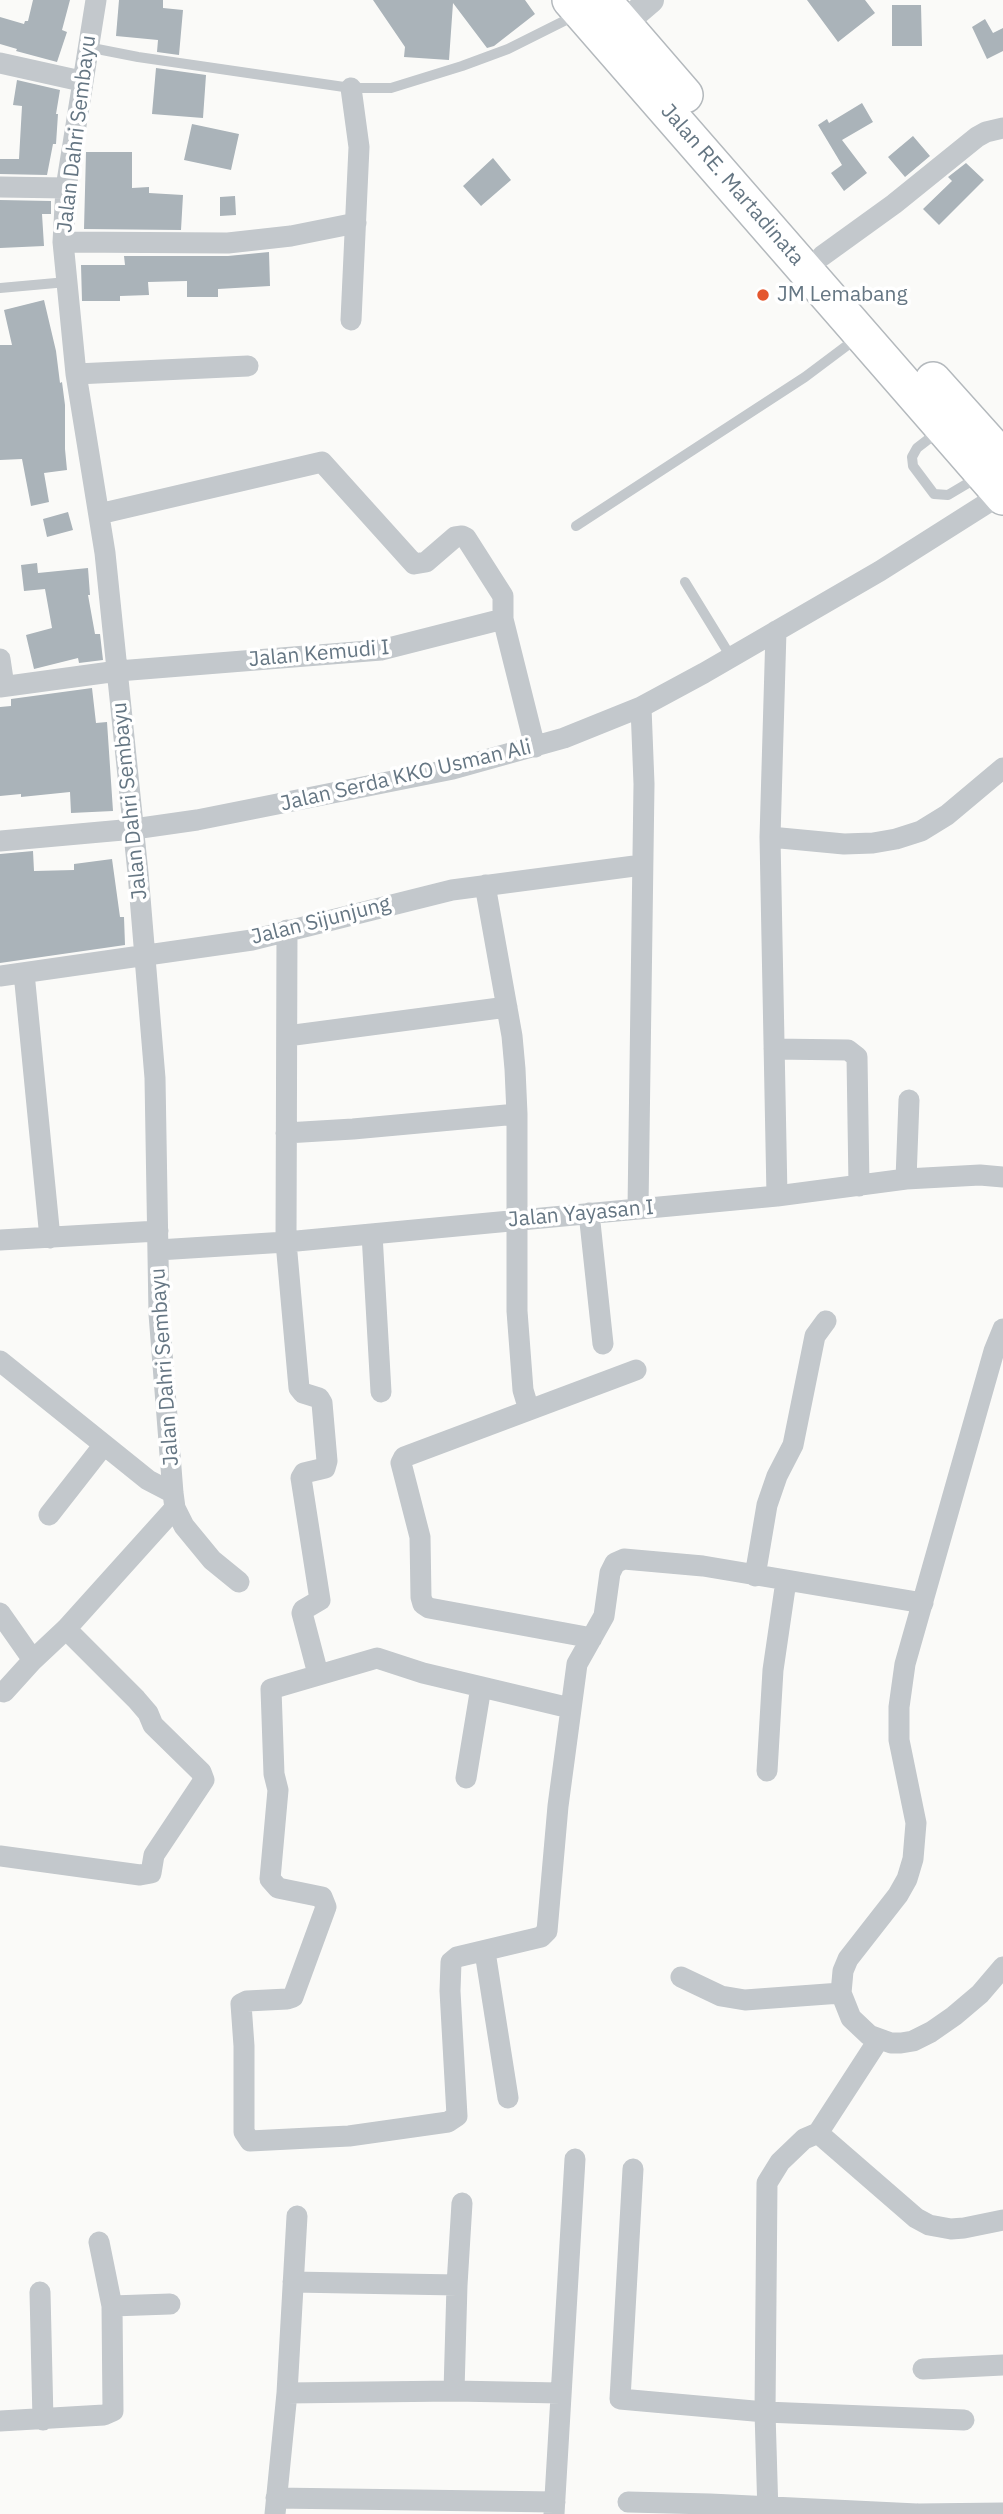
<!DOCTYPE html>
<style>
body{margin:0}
canvas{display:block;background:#fafaf8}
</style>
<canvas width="1003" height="2514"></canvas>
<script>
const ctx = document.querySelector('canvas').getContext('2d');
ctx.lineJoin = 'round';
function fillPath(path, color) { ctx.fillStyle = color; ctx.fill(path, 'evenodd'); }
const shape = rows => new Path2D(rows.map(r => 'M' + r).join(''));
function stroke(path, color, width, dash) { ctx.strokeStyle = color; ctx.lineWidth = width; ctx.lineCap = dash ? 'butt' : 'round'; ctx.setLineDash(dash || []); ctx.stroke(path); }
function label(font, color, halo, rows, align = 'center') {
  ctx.font = font + ' "IBM Plex Sans",sans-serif'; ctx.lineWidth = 7; ctx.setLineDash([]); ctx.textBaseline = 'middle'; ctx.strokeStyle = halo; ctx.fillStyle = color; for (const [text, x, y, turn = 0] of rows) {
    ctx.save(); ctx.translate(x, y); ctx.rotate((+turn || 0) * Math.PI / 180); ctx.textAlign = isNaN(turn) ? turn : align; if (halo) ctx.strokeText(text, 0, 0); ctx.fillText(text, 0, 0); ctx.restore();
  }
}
fillPath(shape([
 [33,0,70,0,62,30,67,32,57,62,16,51,17,49,0,44,0,17,24,24,25,21,28,21],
 [119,0,163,0,163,8,183,10,179,55,157,52,158,40,116,36],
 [373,0,525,0,535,14,494,46,487,48,453,3,449,60,404,57,405,47],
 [807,0,865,0,875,13,838,42],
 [892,5,921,5,922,46,892,46],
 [985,19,993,33,1003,28,1003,51,987,59,972,27],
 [156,68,206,75,203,118,152,114],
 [17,80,60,90,56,114,58,114,56,144,53,144,47,175,0,174,0,159,19,159,22,106,13,105],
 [862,103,873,122,842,140,867,173,844,191,831,173,842,165,818,125,827,119,829,123],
 [192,124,239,134,231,170,184,160],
 [913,136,930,156,905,177,888,157],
 [86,152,132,152,132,188,149,187,149,193,183,195,181,230,84,229],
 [493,158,511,180,481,206,463,186],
 [966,163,984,180,939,225,923,209,952,181,948,177],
 [235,196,236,215,220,216,220,197],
 [0,200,51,201,51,214,42,214,44,246,0,248],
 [269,252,270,286,218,289,218,297,187,297,187,281,148,282,149,295,120,296,120,301,82,301,81,265,125,265,124,256,228,256],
 [44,300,56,351,60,383,62,382,65,405,65,449,67,470,44,473,49,502,31,506,22,459,0,460,0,345,12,345,4,310],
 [68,512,73,530,47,537,43,519],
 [37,563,38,573,88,568,90,595,88,595,95,634,100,634,103,660,79,663,78,658,34,669,26,635,52,628,45,589,24,591,21,565],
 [92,688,96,723,107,722,113,811,71,813,70,792,21,797,21,794,0,796,0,707,11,706,11,699],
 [33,851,34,871,74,870,74,864,112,859,120,917,124,917,125,945,0,963,0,854]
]), '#aab3b9');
const trunk = shape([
 [570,0,1003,497],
 [603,0,685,95],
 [933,380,1003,458]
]);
stroke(trunk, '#b4b9bd', 38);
stroke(shape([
 [87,47,138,57,351,88,391,88,462,66,508,49,576,15],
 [0,288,67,282],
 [939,431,917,448,912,457,913,466,934,494,948,495,980,476],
 [576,526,805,377,857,338],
 [685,582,731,657]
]), '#c3c8cc', 10);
stroke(shape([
 [96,0,66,188,63,242,76,374,105,553,138,873,155,1078,159,1314,173,1493,175,1508,184,1526,212,1560,239,1582],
 [0,63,81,81],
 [351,88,359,147,351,320],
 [0,187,66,188],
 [63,242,228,243,291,236,356,223],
 [822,256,894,204,977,137,986,132,1003,128],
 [76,374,248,366],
 [99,514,322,462,414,564,426,562,455,537,462,536,466,538,503,596,503,619],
 [776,631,770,837,777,1196],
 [0,659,4,686],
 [0,687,118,671,381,650,503,619,535,747],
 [770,837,844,844,873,843,896,839,921,831,947,815,1003,768],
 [0,841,134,829,197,820,453,769,564,738,641,707,704,673,880,571,1003,493],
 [485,885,512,1036,515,1069,517,1114,517,1311,523,1390,529,1410],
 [287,930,286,1242,299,1388,303,1393,319,1398,322,1403,327,1461,325,1468,304,1473,301,1478,320,1600,303,1610,302,1613,318,1674],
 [24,973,50,1238],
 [0,976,252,940,452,890,642,865],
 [287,1036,507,1007],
 [774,1049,848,1050,857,1057,859,1186],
 [286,1133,353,1129,517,1114],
 [906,1179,909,1100],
 [638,1208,644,784,641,707],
 [589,1213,603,1344],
 [372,1234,381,1392],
 [0,1240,158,1231],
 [158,1250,286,1242,777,1196,906,1179,980,1175,1003,1177],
 [1003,1329,994,1351,905,1664,899,1707,899,1740,916,1823,913,1859,907,1879,898,1895,848,1959,843,1971,841,1993,851,2018,869,2035,891,2043,901,2043,913,2041,931,2032,954,2016,980,1994,1003,1967],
 [0,1361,148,1480,173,1493],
 [49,1515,103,1446],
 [755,1576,767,1505,777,1476,793,1445,815,1336,826,1321],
 [0,1613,33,1660],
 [592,1638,429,1608,423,1604,421,1597,420,1537,401,1463,404,1457,636,1370],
 [4,1692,33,1660,66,1629,175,1508],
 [570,1708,423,1673,377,1658,271,1689,274,1774,278,1790,270,1879,278,1888,322,1897,326,1907,293,1997,287,1999,247,2001,241,2004,244,2046,244,2132,250,2141,349,2136,448,2122,457,2116,450,1991,451,1962,457,1957,541,1937,547,1931,558,1806,577,1664,604,1616,610,1573,615,1563,624,1559,703,1566,923,1603],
 [767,1771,773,1670,786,1581],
 [466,1778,481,1687],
 [0,1856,140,1875,151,1873,154,1855,204,1780,201,1772,153,1725,148,1713,136,1699,66,1629],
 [485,1952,508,2098],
 [681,1977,721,1996,745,2000,841,1993],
 [818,2133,879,2039],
 [633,2169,620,2399,765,2412,767,2183,780,2162,804,2139,818,2133,916,2218,929,2225,951,2229,964,2228,1003,2220],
 [293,2282,457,2285,462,2203],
 [40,2292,43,2420],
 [112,2306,170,2304],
 [923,2369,1003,2365],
 [454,2391,457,2285],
 [287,2393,454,2391,560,2393],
 [0,2421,104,2415,113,2411,112,2306,99,2242],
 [276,2498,555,2502],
 [628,2502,710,2504,917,2514],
 [275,2514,287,2393,297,2216],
 [554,2514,575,2159],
 [768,2514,765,2412,964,2420],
 [918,2514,1003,2513]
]), '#c3c8cc', 21);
stroke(shape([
 [610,35,651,0]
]), '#c3c8cc', 26);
stroke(trunk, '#fff', 35);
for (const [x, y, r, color] of [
 [763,295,7,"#e4572e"]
]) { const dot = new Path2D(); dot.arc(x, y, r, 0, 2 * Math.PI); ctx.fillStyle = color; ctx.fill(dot); stroke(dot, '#fff', 2.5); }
label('21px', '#657683', '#fff', [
 ["Jalan Dahri Sembayu",77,134,-83],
 ["Jalan RE. Martadinata",732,185,49],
 ["Jalan Kemudi I",319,654,-5],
 ["Jalan Serda KKO Usman Ali",406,776,-13],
 ["Jalan Dahri Sembayu",130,801,-96],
 ["Jalan Sijunjung",321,921,-14],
 ["Jalan Yayasan I",581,1214,-5],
 ["Jalan Dahri Sembayu",165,1367,-94]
]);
label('21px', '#657683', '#fff', [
 ["JM Lemabang",777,295]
], 'left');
</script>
